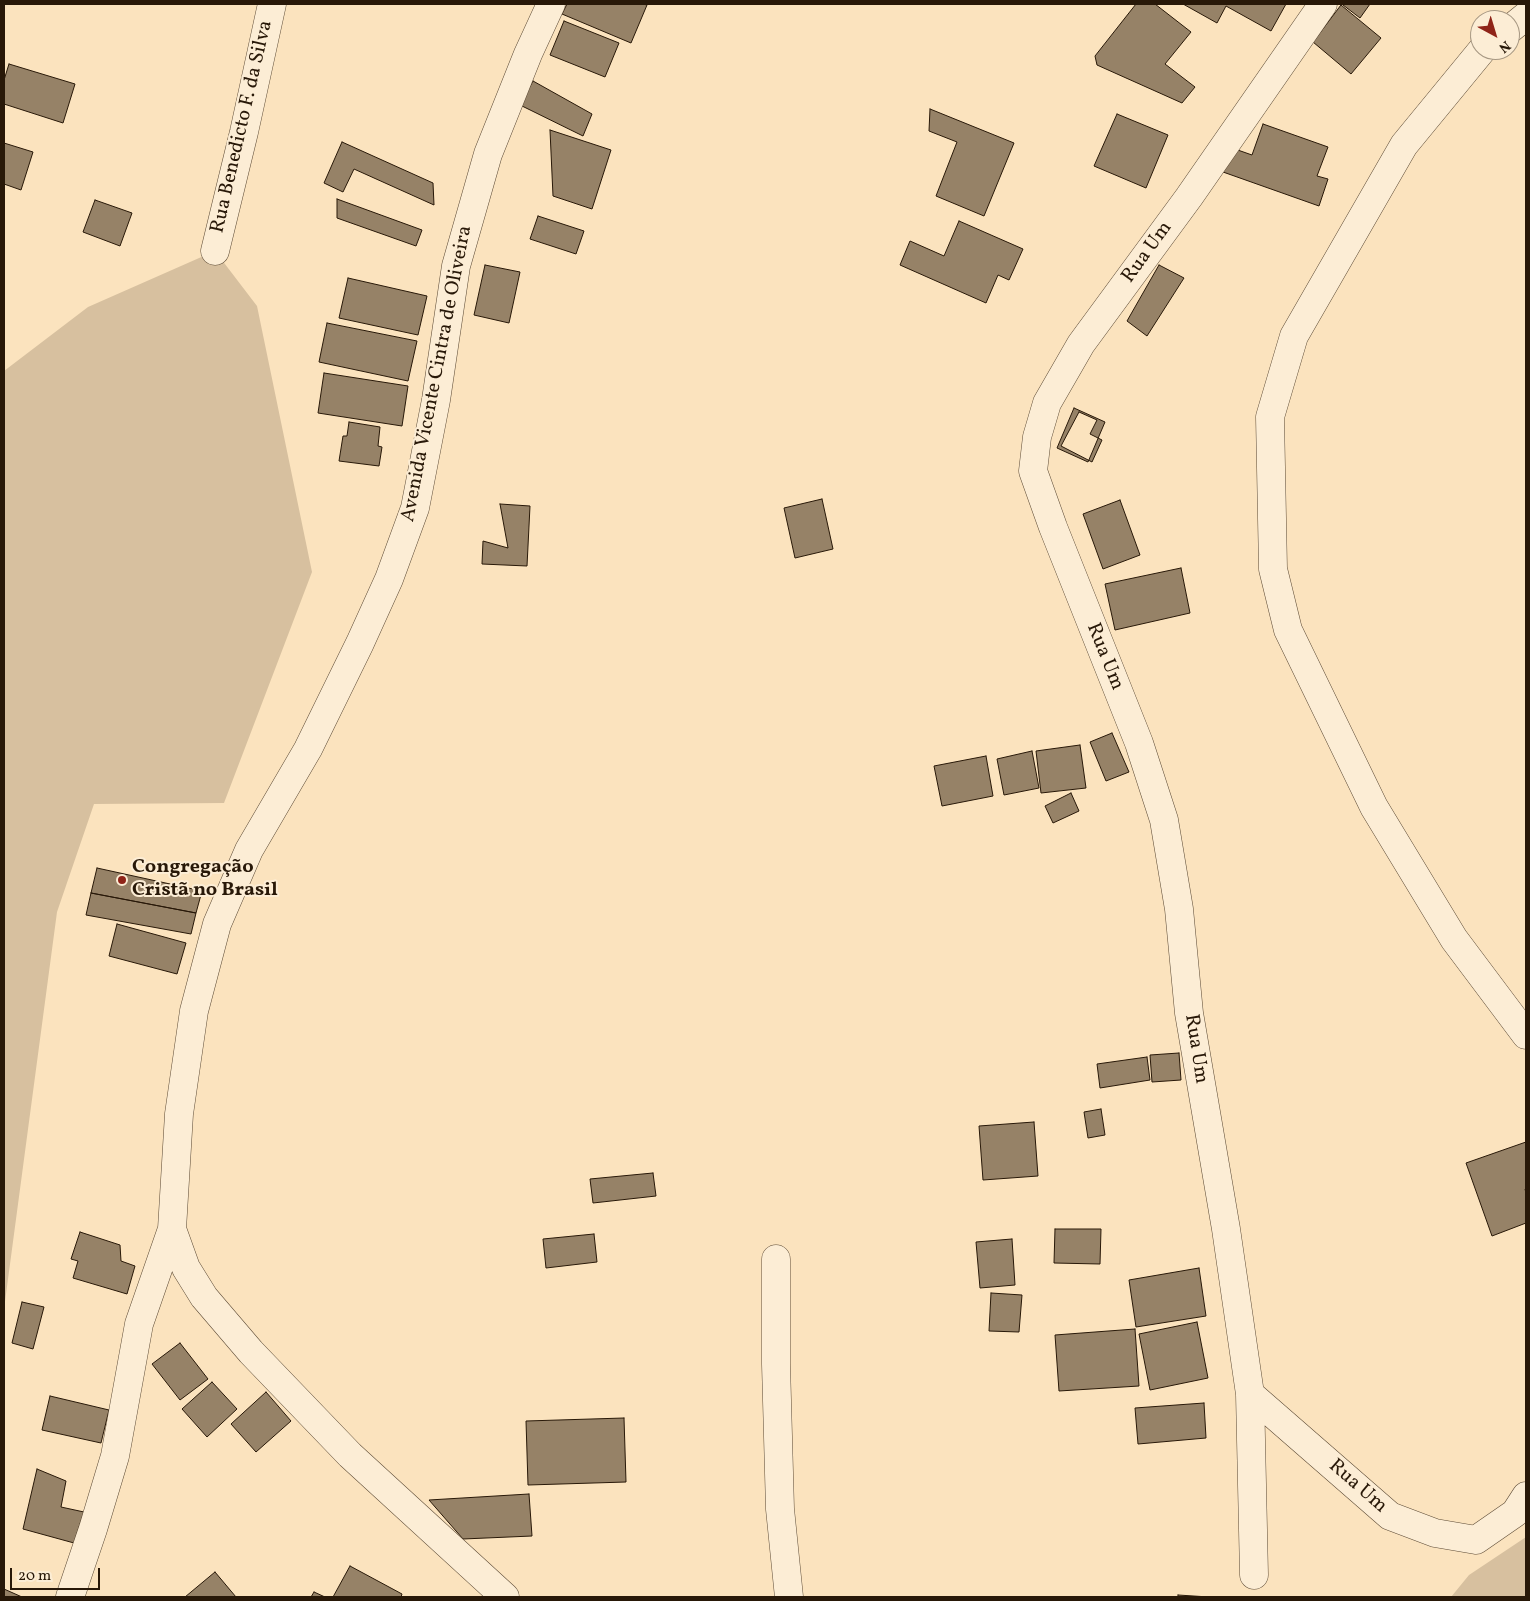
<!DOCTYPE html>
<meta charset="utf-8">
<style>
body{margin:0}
#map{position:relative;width:1530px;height:1601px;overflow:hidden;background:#fbe3be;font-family:Vollkorn,serif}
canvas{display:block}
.frame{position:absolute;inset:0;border:5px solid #281808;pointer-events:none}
.north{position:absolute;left:1470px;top:10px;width:50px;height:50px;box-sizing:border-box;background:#fcedd5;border:1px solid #a79883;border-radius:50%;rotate:141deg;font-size:14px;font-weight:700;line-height:20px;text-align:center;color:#281808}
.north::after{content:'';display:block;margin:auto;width:18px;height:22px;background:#8f2418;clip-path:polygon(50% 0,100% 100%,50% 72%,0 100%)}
.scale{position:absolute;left:10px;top:1568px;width:90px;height:22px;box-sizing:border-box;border:2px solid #281808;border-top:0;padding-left:6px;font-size:15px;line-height:18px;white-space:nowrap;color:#281808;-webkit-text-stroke:4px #fcedd5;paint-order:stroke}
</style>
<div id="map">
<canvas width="1530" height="1601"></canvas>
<div class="frame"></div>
<div class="north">N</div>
<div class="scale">20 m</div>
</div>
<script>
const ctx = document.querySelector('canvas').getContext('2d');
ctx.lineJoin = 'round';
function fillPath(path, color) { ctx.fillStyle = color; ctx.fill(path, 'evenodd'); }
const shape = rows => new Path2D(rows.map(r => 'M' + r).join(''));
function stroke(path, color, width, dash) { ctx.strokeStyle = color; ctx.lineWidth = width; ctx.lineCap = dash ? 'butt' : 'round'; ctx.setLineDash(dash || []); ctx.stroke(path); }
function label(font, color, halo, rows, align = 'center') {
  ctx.font = font + ' Vollkorn,serif'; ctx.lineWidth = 4; ctx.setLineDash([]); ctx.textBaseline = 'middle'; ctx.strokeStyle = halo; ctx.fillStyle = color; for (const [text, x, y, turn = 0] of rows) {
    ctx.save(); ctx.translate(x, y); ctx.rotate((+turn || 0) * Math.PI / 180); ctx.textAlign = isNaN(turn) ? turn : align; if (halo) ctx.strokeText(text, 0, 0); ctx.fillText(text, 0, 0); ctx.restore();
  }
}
fillPath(shape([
 [215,251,257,306,312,572,224,803,94,804,57,912,4,1309,4,371,88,307],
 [1526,1537,1526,1597,1451,1597,1469,1575]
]), '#d7c09f');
const building = shape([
 [567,4,643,4,647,5,631,43,562,14,567,4],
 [1136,4,1155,4,1191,32,1165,64,1195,87,1182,103,1097,65,1095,56,1136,4],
 [1183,4,1286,4,1271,31,1226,6,1217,23,1183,4],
 [1344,4,1370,4,1360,18,1343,5,1344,4],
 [1341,5,1381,38,1351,74,1313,42,1341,5],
 [564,21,619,43,605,77,550,55,564,21],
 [9,64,75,84,63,123,4,104,4,80,9,64],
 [533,81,592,114,583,136,520,105,533,81],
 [930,109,1014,143,984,216,936,196,957,142,929,131,930,109],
 [1117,114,1168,135,1146,188,1094,166,1117,114],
 [1263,124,1328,147,1317,176,1328,179,1319,206,1223,172,1232,148,1252,155,1263,124],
 [550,130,611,150,592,209,553,196,550,130],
 [342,142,433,183,434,205,354,169,343,192,324,183,342,142],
 [4,143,33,152,21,190,4,184,4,143],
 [337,199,422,230,416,246,337,218,337,199],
 [95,200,132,213,120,246,83,232,95,200],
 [538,216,584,231,576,254,530,239,538,216],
 [959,221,1023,249,1009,280,998,275,986,303,900,265,910,241,944,256,959,221],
 [485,265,520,272,509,323,474,315,485,265],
 [1159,265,1184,278,1147,336,1127,321,1159,265],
 [348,278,427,296,418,335,339,318,348,278],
 [327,323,417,341,408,381,319,362,327,323],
 [324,373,408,386,402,426,318,413,324,373],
 [1074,408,1105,422,1088,462,1057,448,1074,408],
 [1079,412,1097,420,1090,434,1102,440,1092,462,1061,446,1079,412],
 [349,422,380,427,378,446,382,447,379,466,339,461,343,436,347,436,349,422],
 [822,499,833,549,795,558,784,508,822,499],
 [1120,500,1140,555,1103,569,1083,514,1120,500],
 [500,504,530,506,527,566,482,564,483,541,508,548,500,504],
 [1181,568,1190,613,1115,630,1105,584,1181,568],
 [1112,733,1129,772,1106,781,1090,742,1112,733],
 [1080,745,1086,788,1041,793,1036,751,1080,745],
 [1032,751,1039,788,1004,795,997,759,1032,751],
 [986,756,993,796,942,806,934,766,986,756],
 [1071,793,1079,811,1053,823,1045,806,1071,793],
 [97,868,202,891,196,913,91,893,97,868],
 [91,893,196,913,191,934,86,915,91,893],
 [117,924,186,943,177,974,109,956,117,924],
 [1179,1053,1181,1080,1152,1082,1150,1055,1179,1053],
 [1147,1057,1150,1080,1100,1088,1097,1064,1147,1057],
 [1101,1109,1105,1135,1088,1138,1084,1112,1101,1109],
 [1034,1122,1038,1176,983,1180,979,1126,1034,1122],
 [1526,1142,1526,1188,1525,1189,1526,1193,1526,1223,1492,1236,1466,1163,1526,1142],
 [653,1173,656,1196,593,1203,590,1179,653,1173],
 [1055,1229,1101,1229,1100,1264,1054,1263,1055,1229],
 [80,1232,120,1245,121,1261,135,1266,127,1294,73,1278,78,1261,71,1259,80,1232],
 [594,1234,597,1262,546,1268,543,1239,594,1234],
 [1012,1239,1015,1285,980,1288,976,1242,1012,1239],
 [1199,1268,1206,1316,1136,1327,1129,1280,1199,1268],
 [991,1293,1022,1295,1019,1332,989,1331,991,1293],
 [22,1302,44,1307,33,1349,12,1343,22,1302],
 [1197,1322,1208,1378,1150,1390,1139,1334,1197,1322],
 [1135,1329,1139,1386,1059,1391,1055,1335,1135,1329],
 [180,1343,208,1379,180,1400,152,1364,180,1343],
 [212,1382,237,1409,207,1437,182,1409,212,1382],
 [266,1392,291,1421,256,1452,231,1424,266,1392],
 [50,1396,109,1410,101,1443,42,1430,50,1396],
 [1204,1403,1206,1438,1138,1444,1135,1408,1204,1403],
 [624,1418,626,1482,528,1485,526,1421,624,1418],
 [37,1469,66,1481,61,1507,84,1512,74,1543,23,1529,37,1469],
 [529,1494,532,1536,463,1539,429,1500,529,1494],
 [350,1566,402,1594,401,1597,333,1597,350,1566],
 [215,1572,236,1597,185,1597,215,1572],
 [4,1589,22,1597,4,1597,4,1589],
 [314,1592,325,1597,311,1597,314,1592],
 [1178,1595,1209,1597,1178,1597,1178,1595]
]);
fillPath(building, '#968267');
stroke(building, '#281808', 1);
const minor = shape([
 [1510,29,1526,16],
 [1482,50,1404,145,1294,336,1270,417,1273,569,1288,630,1374,807,1454,939,1526,1035],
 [215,251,244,132,272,4],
 [172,1229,186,1268,204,1297,251,1352,350,1455,505,1597],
 [776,1259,776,1364,780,1509,789,1597],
 [1250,1394,1390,1516,1435,1533,1476,1540,1515,1513,1526,1496],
 [1254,1575,1250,1394,1226,1229,1189,1013,1179,909,1164,820,1139,743,1053,527,1033,471,1037,437,1047,403,1081,344,1189,197,1323,4],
 [70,1597,93,1529,115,1456,139,1324,172,1229,179,1114,194,1011,217,924,249,850,308,749,360,643,389,579,415,508,436,400,456,266,488,154,528,54,551,4]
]);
stroke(minor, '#5d4b36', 29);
stroke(minor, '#fcedd5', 28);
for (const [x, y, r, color] of [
 [122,880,5,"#8f2418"]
]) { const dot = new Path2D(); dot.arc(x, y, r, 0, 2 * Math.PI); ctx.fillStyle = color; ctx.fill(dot); stroke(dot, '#fcedd5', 2); }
label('20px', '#281808', '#fcedd5', [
 ["Rua Benedicto F. da Silva",243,127,-77],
 ["Rua Um",1148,253,-54],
 ["Avenida Vicente Cintra de Oliveira",438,374,-79],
 ["Rua Um",1104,657,68],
 ["Rua Um",1195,1049,81],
 ["Rua Um",1357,1487,41]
]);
label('bold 20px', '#281808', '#fcedd5', [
 ["Congregação",132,868],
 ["Cristã no Brasil",132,891]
], 'left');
</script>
